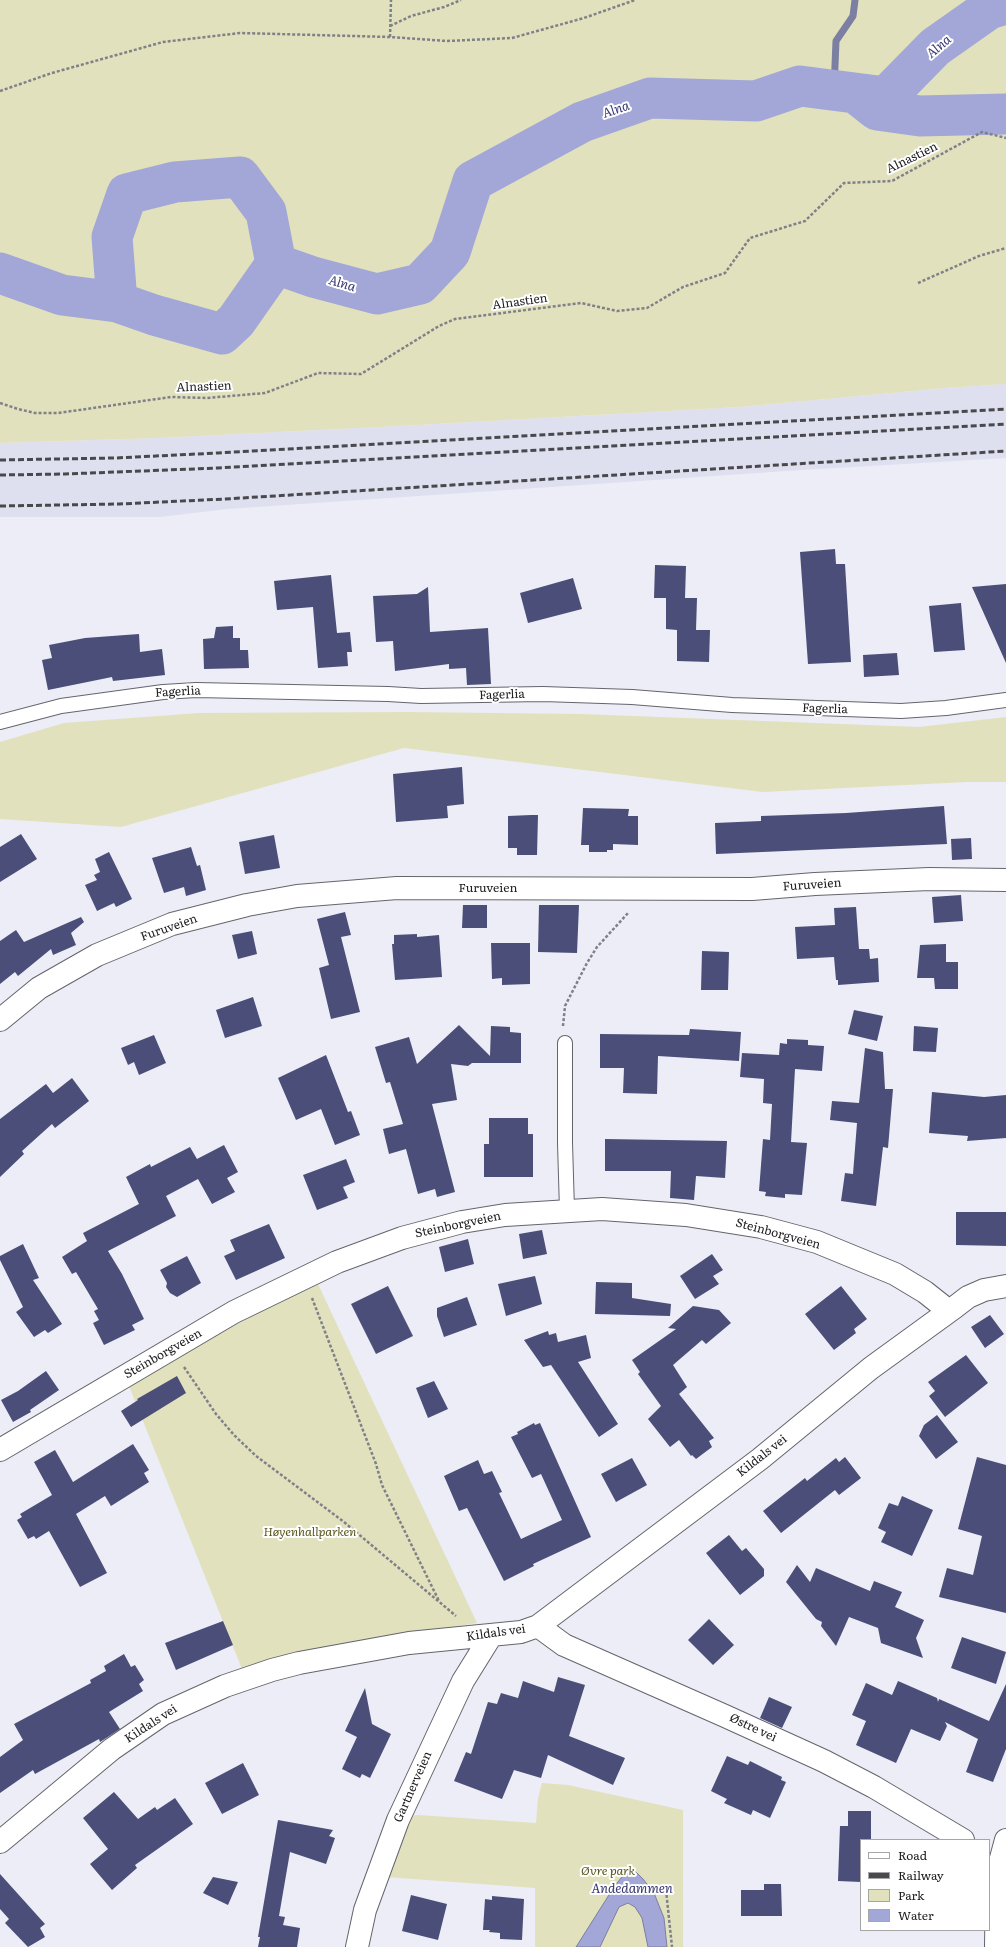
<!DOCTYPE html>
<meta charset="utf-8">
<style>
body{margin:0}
#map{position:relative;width:1006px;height:1947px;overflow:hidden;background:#ecedf6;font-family:Literata,serif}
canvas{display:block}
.legend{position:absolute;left:860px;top:1839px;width:130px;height:92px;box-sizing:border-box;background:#fff;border:1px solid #a6a6a7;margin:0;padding:5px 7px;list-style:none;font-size:12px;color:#212124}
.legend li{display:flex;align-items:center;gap:8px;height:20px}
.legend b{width:20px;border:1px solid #a6a6a7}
</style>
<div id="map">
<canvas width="1006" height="1947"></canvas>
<ul class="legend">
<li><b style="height:5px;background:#fff"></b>Road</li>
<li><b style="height:5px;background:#49494d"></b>Railway</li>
<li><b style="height:11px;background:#e2e1bd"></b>Park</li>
<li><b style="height:11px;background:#a2a7d7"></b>Water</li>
</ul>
</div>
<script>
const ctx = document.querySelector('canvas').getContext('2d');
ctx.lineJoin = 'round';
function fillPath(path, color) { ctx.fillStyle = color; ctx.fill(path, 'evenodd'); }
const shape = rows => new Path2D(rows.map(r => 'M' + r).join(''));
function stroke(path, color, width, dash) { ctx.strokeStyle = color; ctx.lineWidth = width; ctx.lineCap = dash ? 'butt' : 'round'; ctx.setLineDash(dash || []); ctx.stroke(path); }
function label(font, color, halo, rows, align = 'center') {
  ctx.font = font + ' Literata,serif'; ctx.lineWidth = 4; ctx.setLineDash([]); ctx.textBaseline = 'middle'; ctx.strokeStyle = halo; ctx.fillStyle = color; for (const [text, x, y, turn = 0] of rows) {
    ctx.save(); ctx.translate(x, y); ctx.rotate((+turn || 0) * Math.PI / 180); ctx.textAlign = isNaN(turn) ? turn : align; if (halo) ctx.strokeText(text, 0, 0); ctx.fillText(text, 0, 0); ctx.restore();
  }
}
fillPath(shape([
 [1006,384,1006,458,802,470,227,509,160,517,0,517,0,443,158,438,418,425,740,407,945,388]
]), '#dee0f0');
fillPath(shape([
 [0,0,1006,0,1006,384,945,388,740,407,418,425,158,438,0,443],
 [406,712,581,714,919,727,1006,717,1006,782,967,782,763,792,404,748,121,827,0,819,0,742,64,723,199,713],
 [317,1282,477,1623,393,1637,242,1669,129,1386,222,1332],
 [542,1783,568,1785,683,1810,683,1947,535,1947,535,1888,386,1877,409,1816,418,1815,536,1823,538,1798]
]), '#e2e1bd');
const water = shape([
 [631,1871,636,1872,643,1879,654,1893,664,1918,667,1947,648,1947,642,1918,635,1907,628,1903,619,1907,600,1947,576,1947,614,1887,621,1878,631,1871]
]);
fillPath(water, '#a2a7d7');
stroke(water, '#7b7fa1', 1);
stroke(shape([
 [834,90,836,41,853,16,855,0]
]), '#7b7fa1', 7);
stroke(shape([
 [858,95,877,110,920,116,1006,114],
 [0,273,62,295,117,302,112,237,127,194,175,182,240,177,266,212,276,264,313,277,377,294,420,284,450,252,473,181,582,122,650,98,756,101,800,86,886,97,935,47,989,9,1006,4],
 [117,302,154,315,222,334,236,321,276,264]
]), '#a2a7d7', 41);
fillPath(shape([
 [835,549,836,564,845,564,851,662,808,664,800,552],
 [655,565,686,566,685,598,697,598,696,630,710,630,709,662,677,661,677,630,666,629,666,598,654,598],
 [331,575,337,633,350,632,352,652,347,652,348,666,318,668,313,607,277,610,274,581],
 [573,578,582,609,528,623,520,593],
 [1006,584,1006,663,972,587],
 [428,587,430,632,488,628,491,684,467,685,466,668,449,669,449,664,395,671,393,641,376,642,373,596,417,594],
 [961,603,965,650,934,652,929,606],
 [233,626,233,638,240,638,240,650,248,650,249,668,204,669,203,639,214,638,216,627],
 [139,634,140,652,162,649,165,675,113,681,112,677,48,690,42,660,52,658,49,645,85,638],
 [897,653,899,675,864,677,863,655],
 [462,767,464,804,447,806,448,818,396,822,393,774],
 [944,806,947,844,716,854,715,823,761,821,761,816,846,813],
 [583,808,629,809,628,816,638,816,638,845,613,844,613,850,607,850,607,852,589,852,589,845,581,845],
 [531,815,538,815,537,855,517,855,517,848,508,848,508,816],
 [21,834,37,859,0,882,0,847],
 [274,835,280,868,245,874,239,842],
 [971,838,972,859,952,860,951,839],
 [191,847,197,866,200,865,206,890,186,896,184,887,164,893,152,858],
 [109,852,132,899,116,907,114,903,97,911,85,885,97,880,94,875,100,872,95,859],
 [961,895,963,921,934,923,932,897],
 [463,905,487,905,487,928,462,928],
 [539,905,579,905,577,953,538,952],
 [856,907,859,949,869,949,870,959,878,958,879,982,838,985,838,980,836,980,834,957,797,959,795,927,835,925,834,908],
 [345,912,351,935,341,937,360,1012,331,1019,319,968,329,965,317,919],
 [81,917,84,922,71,933,76,945,53,955,51,949,18,976,15,972,0,984,0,941,16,930,24,942],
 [252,931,257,954,238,959,232,935],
 [417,934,417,937,439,935,442,977,395,980,392,944,394,944,394,935],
 [491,943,530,943,530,984,502,985,502,978,492,979],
 [946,944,946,962,958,962,958,989,935,989,934,978,917,978,920,945],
 [702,951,729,952,728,990,701,990],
 [253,997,262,1026,225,1038,216,1010],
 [854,1010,883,1016,877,1041,848,1034],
 [459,1025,490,1056,491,1026,510,1027,510,1032,521,1033,521,1063,472,1063,468,1066,451,1064,457,1100,432,1104,455,1192,437,1197,435,1189,418,1194,406,1149,389,1154,383,1129,403,1124,390,1082,386,1083,375,1047,409,1037,417,1064],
 [914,1026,938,1028,936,1052,913,1051],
 [690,1029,741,1032,739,1061,658,1056,657,1094,623,1093,624,1068,600,1068,600,1034,689,1035],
 [154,1035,166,1063,139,1075,134,1062,128,1065,121,1048],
 [787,1039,808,1040,808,1045,824,1046,822,1071,795,1069,791,1142,807,1143,802,1195,785,1194,785,1198,765,1196,766,1192,759,1191,763,1139,770,1140,772,1104,763,1103,764,1079,740,1077,742,1053,779,1055,780,1043,787,1044],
 [865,1048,883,1052,885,1089,893,1089,888,1148,883,1147,876,1206,841,1201,845,1173,853,1174,857,1123,830,1120,832,1101,859,1103],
 [326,1055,348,1112,351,1111,360,1135,335,1145,321,1109,296,1120,278,1078],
 [72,1078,89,1101,55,1128,52,1124,22,1151,24,1154,0,1177,0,1119,46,1084,53,1093],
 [932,1092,984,1097,1006,1095,1006,1138,967,1141,968,1136,929,1133],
 [489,1118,528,1118,528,1134,533,1134,533,1177,484,1177,484,1144,489,1144],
 [605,1139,727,1141,725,1178,696,1176,694,1200,670,1198,671,1171,605,1171],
 [224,1145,238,1172,227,1178,235,1192,212,1204,198,1179,166,1196,176,1216,108,1251,122,1274,144,1319,132,1325,135,1330,104,1345,93,1323,99,1320,94,1311,98,1309,76,1272,72,1274,62,1257,87,1241,83,1233,139,1204,126,1177,150,1164,151,1167,190,1147,197,1159],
 [346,1159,355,1182,343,1187,348,1198,317,1210,303,1175],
 [956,1212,1006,1212,1006,1246,956,1245],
 [269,1224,285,1258,236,1280,224,1256,235,1251,230,1240],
 [542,1230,547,1254,523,1259,519,1234],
 [468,1239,474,1264,445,1272,439,1247],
 [23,1244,39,1278,33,1280,62,1324,48,1333,45,1330,34,1337,16,1312,23,1307,0,1260,0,1256],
 [712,1254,723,1270,713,1276,719,1284,695,1299,680,1276],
 [187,1256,201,1283,177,1297,170,1293,166,1287,167,1283,160,1270],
 [535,1276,542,1304,506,1316,498,1284],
 [596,1282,632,1283,632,1298,671,1304,670,1316,595,1314],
 [388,1286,413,1336,376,1354,351,1304],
 [841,1286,867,1319,854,1329,856,1333,834,1350,805,1314],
 [467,1297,477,1325,444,1337,437,1316,437,1308],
 [693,1306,719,1310,731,1323,706,1344,702,1340,673,1365,687,1387,679,1394,714,1438,709,1441,712,1447,696,1459,692,1455,691,1456,679,1440,670,1447,648,1419,661,1406,638,1374,640,1372,632,1360,676,1329,668,1328],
 [990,1315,1004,1334,985,1348,971,1327],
 [548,1331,549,1335,556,1333,558,1342,586,1335,591,1358,578,1362,618,1424,599,1437,551,1365,543,1367,524,1340],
 [966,1355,988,1383,945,1417,929,1396,935,1391,928,1382],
 [46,1371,59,1390,30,1410,31,1412,13,1422,1,1400,18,1391],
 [177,1376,186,1393,131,1427,121,1411,138,1400,137,1399],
 [434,1381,448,1409,428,1418,416,1388],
 [937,1415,958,1442,936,1459,919,1436,924,1425],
 [534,1423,535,1425,540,1423,591,1537,533,1564,534,1566,504,1581,467,1508,459,1511,444,1476,478,1460,484,1474,492,1471,502,1492,499,1493,521,1539,562,1520,541,1474,532,1478,511,1437,518,1434,517,1432],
 [133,1444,149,1470,144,1473,149,1482,111,1506,105,1496,76,1514,107,1573,80,1587,49,1531,36,1539,34,1536,28,1539,17,1520,22,1517,20,1514,52,1495,34,1462,55,1450,73,1482],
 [845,1457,861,1478,839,1495,835,1490,781,1533,763,1511,805,1478,807,1481,836,1458,839,1462],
 [977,1457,1006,1465,1006,1613,939,1597,947,1568,973,1575,982,1536,958,1529],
 [632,1458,647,1485,616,1502,601,1474],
 [902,1496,933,1510,912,1556,881,1542,886,1532,878,1528,889,1503,898,1506],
 [729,1535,742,1551,746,1548,764,1569,764,1576,740,1595,706,1553],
 [797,1565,810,1582,816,1568,870,1591,874,1581,902,1592,895,1607,924,1620,916,1638,923,1658,881,1643,878,1628,849,1617,836,1646,821,1626,822,1622,816,1619,786,1582],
 [709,1619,734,1645,713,1665,688,1640],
 [223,1621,233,1645,176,1670,165,1643],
 [962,1637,1006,1652,996,1684,951,1668],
 [124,1654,131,1667,135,1665,144,1680,139,1684,143,1691,109,1712,120,1729,100,1742,99,1739,35,1774,33,1770,0,1793,0,1757,23,1740,14,1724,91,1683,90,1680,106,1671,104,1666],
 [558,1677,585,1685,569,1736,625,1758,613,1785,548,1755,541,1778,514,1770,502,1799,454,1781,466,1752,471,1754,488,1702,497,1704,501,1693,518,1698,523,1681,554,1692],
 [898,1681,937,1698,938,1702,939,1699,989,1721,1006,1684,1006,1749,993,1782,966,1772,978,1739,945,1722,947,1726,940,1741,911,1729,896,1763,856,1745,866,1721,852,1715,866,1683,892,1695],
 [365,1688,372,1724,391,1734,370,1778,362,1774,360,1778,342,1769,357,1737,345,1731],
 [769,1697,792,1707,782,1728,760,1718],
 [727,1756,748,1765,750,1761,782,1777,781,1780,786,1782,770,1818,753,1810,751,1815,724,1803,727,1799,711,1791],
 [243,1763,259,1795,222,1814,205,1783],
 [114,1792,138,1819,155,1807,157,1810,175,1798,193,1824,135,1865,137,1868,112,1890,90,1864,108,1849,83,1818],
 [848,1811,871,1811,871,1840,861,1840,861,1882,838,1881,840,1826,848,1826],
 [278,1820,333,1830,329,1836,335,1838,326,1864,290,1852,279,1916,285,1917,283,1925,300,1928,297,1947,258,1947,260,1937,258,1937],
 [0,1874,45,1924,40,1928,45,1937,28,1947,5,1923,9,1919,0,1909],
 [213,1877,238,1882,228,1905,203,1893],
 [764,1884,781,1884,782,1916,741,1916,741,1890,764,1890],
 [411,1895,447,1904,438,1940,402,1931],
 [492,1896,524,1899,522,1940,500,1939,500,1933,489,1932,490,1930,483,1930,485,1899,492,1900]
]), '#4b4e78');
const lane = shape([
 [0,722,61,706,163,692,196,690,388,694,421,696,543,694,632,697,732,705,901,711,946,708,1006,700],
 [565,1043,565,1143,567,1210]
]);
const street = shape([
 [0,1020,39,988,97,955,172,924,247,905,297,896,397,888,752,889,815,884,929,879,1006,880],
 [0,1450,234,1312,337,1262,402,1238,462,1222,505,1215,602,1209,686,1215,761,1227,817,1242,895,1274,925,1292,949,1311],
 [538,1626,564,1645,725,1716,824,1761,874,1787,963,1840],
 [0,1842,112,1749,163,1714,225,1686,272,1670,299,1663,409,1643,521,1632,538,1626,760,1459,871,1368,955,1307,968,1297,984,1290,1006,1286],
 [357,1947,365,1910,398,1820,463,1681,491,1636],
 [996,1947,997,1873,1006,1840]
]);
stroke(lane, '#64656c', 16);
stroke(street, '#64656c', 24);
stroke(shape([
 [390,26,411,16,444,7,461,0],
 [390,37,391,0],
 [0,91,52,73,163,42,240,33,390,37,447,41,512,38,584,18,635,0],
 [918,283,979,256,1006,248],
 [0,403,18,409,35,413,58,413,171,397,207,398,265,393,318,373,361,374,439,326,455,319,581,303,617,311,647,308,683,287,725,273,750,238,805,221,844,183,892,181,982,132,1006,138],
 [563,1026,565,1006,587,963,597,947,629,912],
 [312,1298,376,1464,382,1485,439,1601],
 [184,1367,216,1414,234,1435,256,1456,344,1522,456,1616],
 [666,1890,672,1947]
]), '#808187', 2.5, [3, 2]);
stroke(lane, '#fff', 14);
stroke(street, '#fff', 22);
stroke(shape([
 [0,460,115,458,218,453,1006,409],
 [0,475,65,474,218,468,1006,424],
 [0,506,119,504,225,499,1006,451]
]), '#49494d', 3, [6, 3]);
label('12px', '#212124', '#fff', [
 ["Alnastien",912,158,-26],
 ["Alnastien",520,302,-8],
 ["Alnastien",204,387,-2],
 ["Fagerlia",178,692,-3],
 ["Fagerlia",502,695,-2],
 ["Fagerlia",825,709,2],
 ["Furuveien",812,885,-4],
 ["Furuveien",488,888],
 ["Furuveien",169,928,-19],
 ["Steinborgveien",458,1225,-12],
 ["Steinborgveien",778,1234,15],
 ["Steinborgveien",163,1354,-30],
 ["Kildals vei",762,1456,-38],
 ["Kildals vei",496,1633,-8],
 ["Kildals vei",151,1724,-33],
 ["Østre vei",753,1728,25],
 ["Gartnerveien",413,1787,-66]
]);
label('italic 12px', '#59561c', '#fff', [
 ["Høyenhallparken",310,1532],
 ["Øvre park",608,1871]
]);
label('italic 13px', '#383873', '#fff', [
 ["Alna",939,47,-40],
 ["Alna",616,110,-19],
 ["Alna",342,284,16],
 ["Andedammen",632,1889]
]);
</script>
